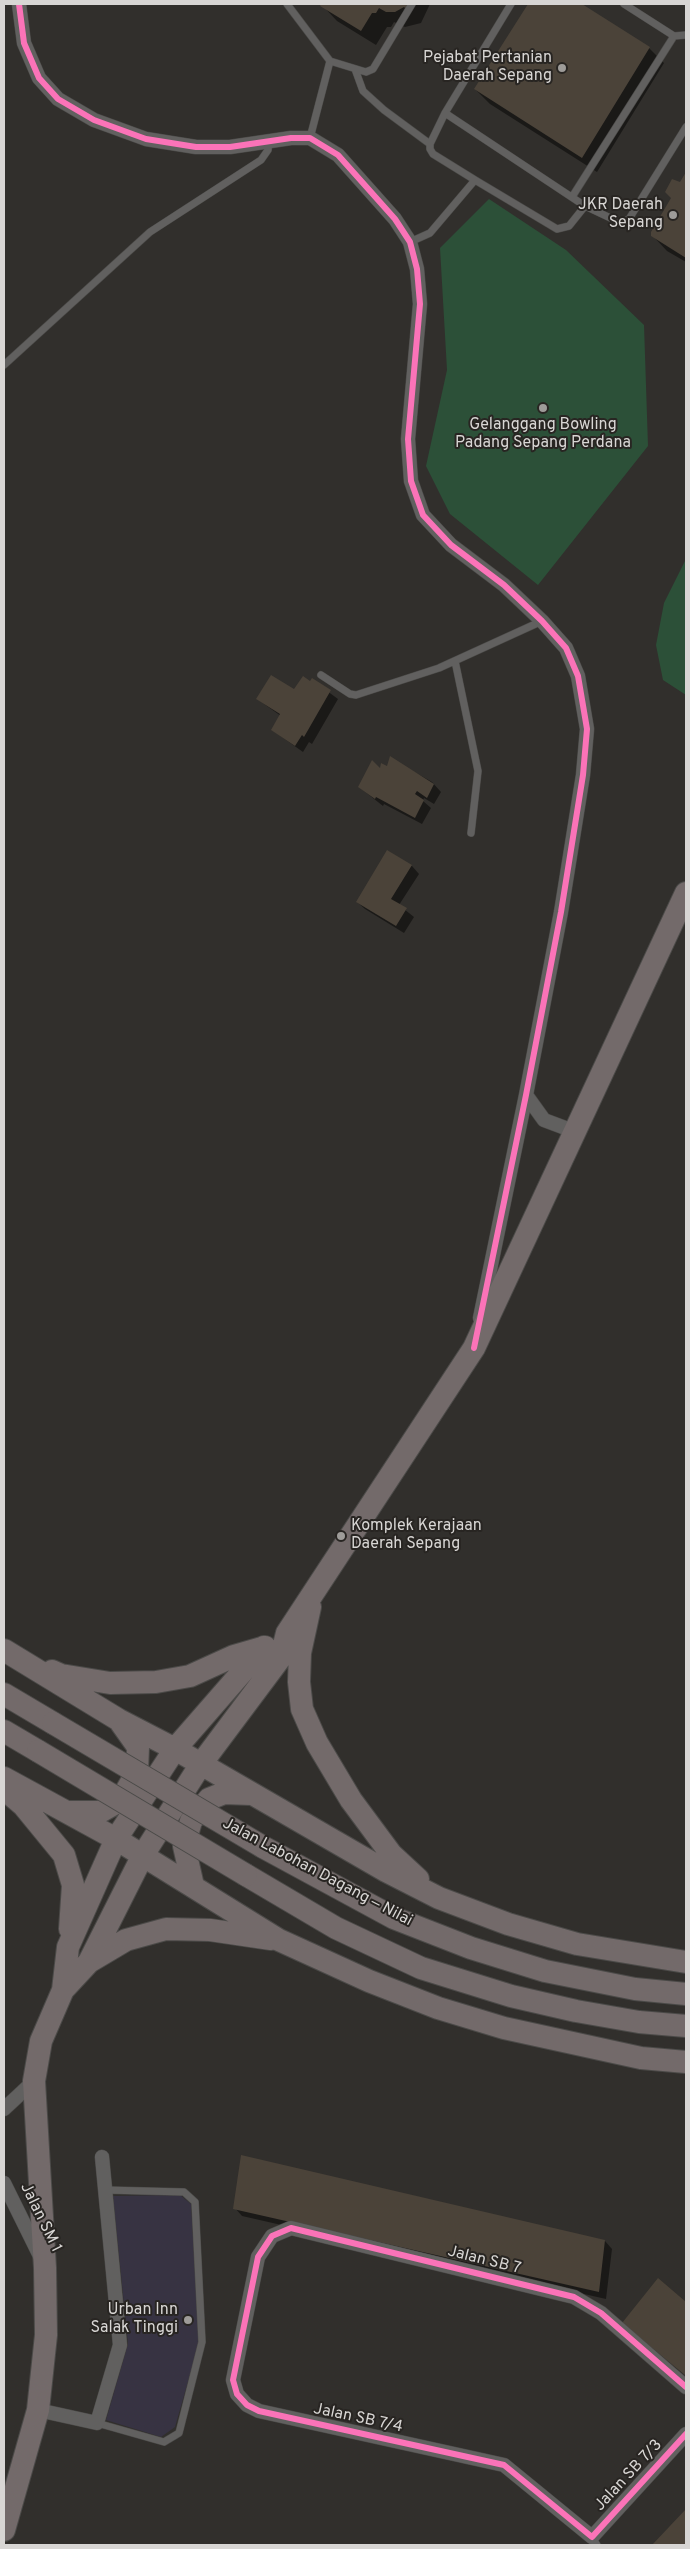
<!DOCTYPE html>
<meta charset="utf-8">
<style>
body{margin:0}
#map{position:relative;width:690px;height:2549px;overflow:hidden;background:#312f2c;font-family:Overpass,sans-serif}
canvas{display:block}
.frame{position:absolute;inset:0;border:5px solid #d8d6d4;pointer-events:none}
</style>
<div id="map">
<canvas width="690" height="2549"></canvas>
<div class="frame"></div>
</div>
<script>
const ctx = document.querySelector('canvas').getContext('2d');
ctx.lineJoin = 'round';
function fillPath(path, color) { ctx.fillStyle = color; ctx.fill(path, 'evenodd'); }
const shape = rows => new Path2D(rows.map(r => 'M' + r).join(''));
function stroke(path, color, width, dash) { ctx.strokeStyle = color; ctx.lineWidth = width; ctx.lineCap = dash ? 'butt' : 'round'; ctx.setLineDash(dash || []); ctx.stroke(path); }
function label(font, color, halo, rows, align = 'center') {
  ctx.font = font + ' Overpass,sans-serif'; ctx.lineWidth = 4; ctx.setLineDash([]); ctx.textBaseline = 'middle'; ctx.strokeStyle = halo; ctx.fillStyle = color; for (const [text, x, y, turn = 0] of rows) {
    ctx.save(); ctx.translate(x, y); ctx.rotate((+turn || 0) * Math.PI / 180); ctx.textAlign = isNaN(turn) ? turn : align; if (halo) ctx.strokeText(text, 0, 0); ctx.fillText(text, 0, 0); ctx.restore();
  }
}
fillPath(shape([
 [180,2195,191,2204,199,2343,175,2427,161,2437,106,2420,128,2344,113,2196]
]), '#373342');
fillPath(shape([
 [489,199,566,250,644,325,648,446,538,585,450,514,426,466,447,370,440,248],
 [686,559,686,695,663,680,656,645,664,603]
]), '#2c5038');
fillPath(shape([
 [321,4,430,4,421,23,405,27,394,22,391,27,387,27,376,45,337,21],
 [529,4,580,4,649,48,664,63,597,172,490,104,475,89],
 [686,175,686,262,667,251,652,235],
 [312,680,338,699,312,744,309,742,303,752,272,730,281,716,257,699,295,691],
 [390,758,432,782,441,792,434,804,424,798,423,801,431,808,422,824,384,804,383,806,359,787,380,770,388,768],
 [388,851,412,866,419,874,399,905,414,917,404,933,365,909,357,902],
 [235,2208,605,2241,612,2249,606,2299,242,2216],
 [658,2279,686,2304,686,2376,632,2330],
 [686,2511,686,2545,654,2545]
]), '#0007');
fillPath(shape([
 [321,4,409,4,406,9,404,7,395,12,386,12,379,8,376,13,372,13,361,31,320,6],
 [528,4,582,4,650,47,582,158,474,89],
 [686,172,686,258,651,236,651,232,671,198,665,192,672,179,680,182],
 [271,675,294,689,303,676,310,681,312,678,331,690,304,737,302,735,295,746,271,730,280,714,256,699],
 [390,756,434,784,427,798,417,791,415,794,424,800,415,818,376,797,375,799,358,787,372,760,380,768,381,763,387,766],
 [387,850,412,865,391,899,407,908,396,926,356,902],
 [241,2155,605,2240,599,2292,233,2209],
 [658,2278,686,2302,686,2376,622,2323],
 [686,2509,686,2545,652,2545]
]), '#4b4339');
const service = shape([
 [287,4,330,61,366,72,373,69,412,4],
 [624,4,674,36,686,35],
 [355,69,363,91,384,110,430,144],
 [445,113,511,4],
 [310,138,330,61],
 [475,180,433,154,430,149,430,144,445,113,585,206],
 [572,197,674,36],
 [410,242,430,233,475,180,557,229,569,226,585,206,621,223,629,219,686,127],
 [4,365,150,232,261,160,268,150,269,141],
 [455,661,478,771,471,833],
 [321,675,350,694,356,695,439,668,542,621],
 [97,2423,164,2442,179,2433,202,2342,195,2202,184,2192,105,2190],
 [592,2537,597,2545]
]);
const minor = shape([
 [19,4,24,43,39,78,58,99,94,120,146,139,196,147,230,147,291,138,310,138,338,155,395,219,410,242,417,269,420,304,408,439,411,481,423,515,451,545,504,585,542,621,566,648,578,676,587,729,583,775,561,912,526,1095,480,1318],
 [526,1095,544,1120,576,1132],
 [4,2109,34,2081],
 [4,2183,40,2256],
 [686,2387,601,2313,574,2297,291,2228,272,2236,258,2257,233,2380,237,2394,247,2405,259,2411,504,2465,592,2537,686,2434],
 [38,2410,97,2423,120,2345,102,2157]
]);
const primary = shape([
 [310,1607,300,1653,299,1682,302,1709,317,1743,351,1800,391,1854,418,1879],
 [4,1650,119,1720,175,1749,386,1871,439,1898,508,1924,577,1944,686,1962],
 [52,1671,61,1675,110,1683,156,1682,190,1676,234,1656,265,1647],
 [4,1694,53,1723],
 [4,1731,38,1751],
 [4,1778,116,1839,279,1940,369,1981,438,2008,504,2028,641,2058,686,2062],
 [4,1789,23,1805,64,1855,73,1885,70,1929],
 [70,1812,100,1812,121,1800,137,1772,138,1747,121,1723],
 [263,1847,394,1918,471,1948,545,1971,635,1989,686,1994],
 [246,1875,336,1928,421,1968,511,1996,576,2011,639,2022,686,2026],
 [193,1886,184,1846,191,1821,209,1799,224,1793,251,1794],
 [89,1962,126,1940,166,1929,210,1930,271,1939],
 [63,1990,89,1962,143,1855,201,1764,281,1657,287,1633,474,1348,686,893],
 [4,2530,38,2410,46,2335,45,2268,34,2081,41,2041,63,1990,68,1947,116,1839,175,1749,264,1647]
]);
stroke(service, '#4b4a48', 8);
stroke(minor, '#4b4a48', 15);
stroke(primary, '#4b4a48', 24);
stroke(service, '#61605f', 7);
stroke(minor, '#61605f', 14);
stroke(primary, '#736a6a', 22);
const primaryBridge = shape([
 [53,1723,263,1847],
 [38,1751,246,1875]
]);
stroke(primaryBridge, '#4b4a48', 24, []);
stroke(primaryBridge, '#736a6a', 22);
stroke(shape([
 [19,4,24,43,39,78,58,99,94,120,146,139,196,147,230,147,291,138,310,138,338,155,395,219,410,242,417,269,420,304,408,439,411,481,423,515,451,545,504,585,542,621,566,648,578,676,587,729,583,775,561,912,526,1095,474,1348],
 [686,2387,601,2313,574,2297,291,2228,272,2236,258,2257,233,2380,237,2394,247,2405,259,2411,504,2465,592,2537,686,2434]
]), '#fb73b8', 6);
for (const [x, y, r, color] of [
 [562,68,5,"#9e9c99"],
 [673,215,5,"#9e9c99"],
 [543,408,5,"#9e9c99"],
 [341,1536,5,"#9e9c99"],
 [188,2320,5,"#9e9c99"]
]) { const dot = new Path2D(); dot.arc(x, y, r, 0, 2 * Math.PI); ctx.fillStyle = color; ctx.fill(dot); stroke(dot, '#282522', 2); }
label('16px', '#d8d6d4', '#282522', [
 ["Pejabat Pertanian",552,59],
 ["Daerah Sepang",552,77],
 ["JKR Daerah",663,206],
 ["Sepang",663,224],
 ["Gelanggang Bowling",543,426,"center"],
 ["Padang Sepang Perdana",543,444,"center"],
 ["Komplek Kerajaan",351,1527,"left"],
 ["Daerah Sepang",351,1545,"left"],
 ["Urban Inn",178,2311],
 ["Salak Tinggi",178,2329]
], 'right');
label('16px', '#d8d6d4', '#282522', [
 ["Jalan Labohan Dagang ‒ Nilai",317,1873,28],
 ["Jalan SM 1",40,2218,64],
 ["Jalan SB 7",484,2261,14],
 ["Jalan SB 7/4",358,2419,12],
 ["Jalan SB 7/3",629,2476,-47]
]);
</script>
